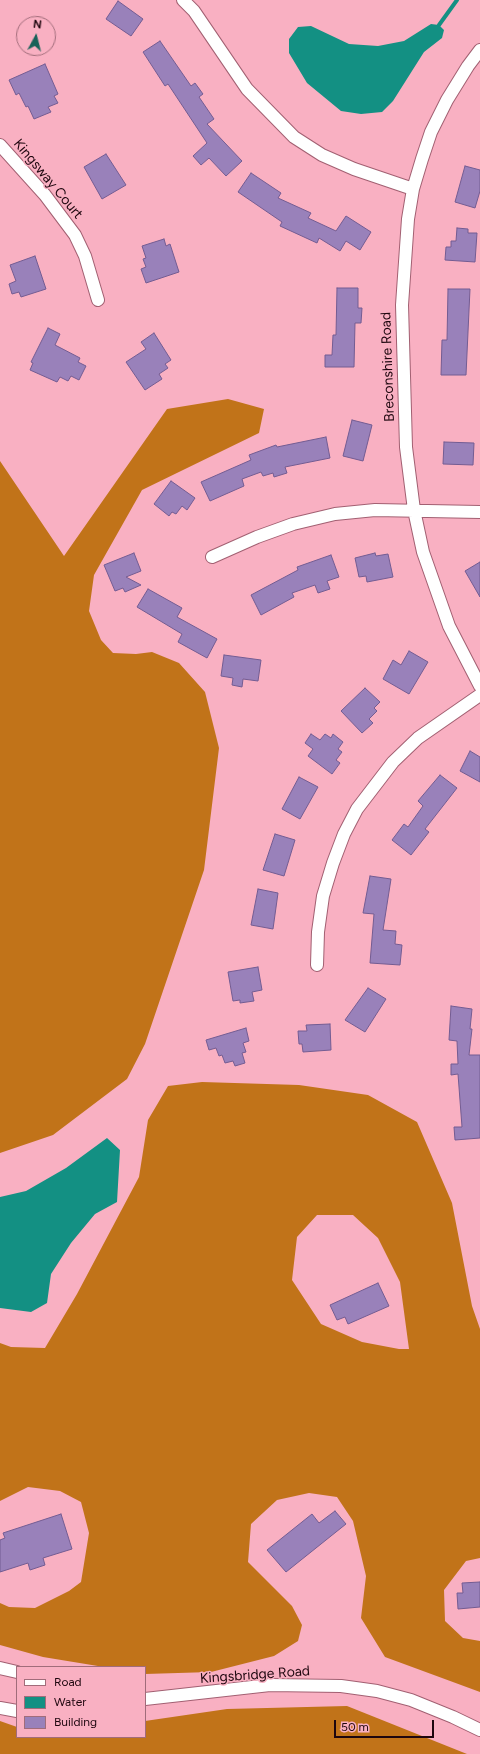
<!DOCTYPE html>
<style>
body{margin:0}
#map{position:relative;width:480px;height:1754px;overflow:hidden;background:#f9b0c2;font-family:Figtree,sans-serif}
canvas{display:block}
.legend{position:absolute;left:16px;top:1666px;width:130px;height:72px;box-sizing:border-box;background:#f9b0c2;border:1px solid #a16c7a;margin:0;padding:5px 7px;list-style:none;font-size:12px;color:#1e060e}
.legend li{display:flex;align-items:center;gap:8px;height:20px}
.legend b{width:20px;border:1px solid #a16c7a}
.north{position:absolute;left:16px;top:16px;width:40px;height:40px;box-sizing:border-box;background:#f9b0c2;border:1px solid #a16c7a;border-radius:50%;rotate:7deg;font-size:11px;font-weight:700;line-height:16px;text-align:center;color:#1e060e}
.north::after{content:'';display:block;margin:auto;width:14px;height:18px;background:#186259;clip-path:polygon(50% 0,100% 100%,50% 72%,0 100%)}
.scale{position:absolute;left:334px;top:1720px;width:100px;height:18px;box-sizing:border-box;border:2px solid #1e060e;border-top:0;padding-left:5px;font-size:12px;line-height:14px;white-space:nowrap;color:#1e060e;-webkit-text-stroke:3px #f9b0c2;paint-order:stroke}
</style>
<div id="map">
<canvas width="480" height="1754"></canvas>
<ul class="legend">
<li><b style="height:5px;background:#fff"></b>Road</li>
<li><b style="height:11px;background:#139083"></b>Water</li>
<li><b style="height:11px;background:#9981ba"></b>Building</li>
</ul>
<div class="north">N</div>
<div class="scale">50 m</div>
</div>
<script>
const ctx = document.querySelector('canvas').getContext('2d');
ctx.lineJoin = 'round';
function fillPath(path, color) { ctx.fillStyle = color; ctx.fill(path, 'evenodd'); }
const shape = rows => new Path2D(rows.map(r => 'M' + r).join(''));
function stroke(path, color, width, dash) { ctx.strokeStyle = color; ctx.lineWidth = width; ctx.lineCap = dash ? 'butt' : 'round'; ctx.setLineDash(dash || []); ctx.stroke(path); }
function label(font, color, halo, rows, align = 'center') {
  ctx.font = font + ' Figtree,sans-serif'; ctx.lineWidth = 3; ctx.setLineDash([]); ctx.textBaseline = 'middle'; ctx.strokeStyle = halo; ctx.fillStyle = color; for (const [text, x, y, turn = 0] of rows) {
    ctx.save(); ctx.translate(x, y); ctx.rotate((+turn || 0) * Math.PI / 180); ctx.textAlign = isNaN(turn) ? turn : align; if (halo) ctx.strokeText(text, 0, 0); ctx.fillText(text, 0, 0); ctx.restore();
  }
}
fillPath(shape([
 [228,399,264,409,259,433,142,490,94,575,89,611,101,640,113,653,136,654,152,652,179,663,205,692,219,748,204,870,145,1044,127,1079,53,1135,0,1153,0,461,64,556,167,409],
 [202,1082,299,1085,368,1095,417,1122,452,1203,472,1306,480,1329,480,1558,466,1561,444,1590,445,1621,463,1638,480,1641,480,1692,385,1657,361,1618,366,1576,353,1521,337,1497,309,1493,277,1500,251,1524,248,1562,292,1606,302,1625,298,1641,274,1656,211,1672,145,1674,145,1667,104,1667,43,1657,0,1645,0,1603,9,1607,35,1608,69,1591,81,1582,89,1533,81,1502,60,1491,28,1487,0,1501,0,1343,11,1347,45,1348,77,1294,139,1177,148,1120,168,1086],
 [317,1215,353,1215,378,1238,400,1282,409,1349,399,1349,362,1342,321,1324,292,1280,297,1237],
 [347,1706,467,1754,0,1754,0,1721,17,1727,17,1737,145,1737,145,1721,227,1709]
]), '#c17319');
fillPath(shape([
 [431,24,439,25,444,30,442,38,424,52,393,101,382,112,361,114,341,111,307,83,289,53,289,39,298,27,311,26,349,44,378,46,404,41],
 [107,1138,120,1150,117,1202,95,1214,71,1243,51,1274,47,1303,31,1312,0,1308,0,1197,26,1191,66,1168]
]), '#139083');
stroke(shape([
 [439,25,457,0]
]), '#139083', 4);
const building = shape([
 [118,1,143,19,131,36,106,19,118,1],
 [160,41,191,86,195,83,203,94,199,97,214,119,207,124,242,161,226,176,209,158,201,165,193,156,207,143,168,84,165,86,143,52,160,41],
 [45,64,58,94,54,96,58,103,48,107,51,112,34,119,28,106,26,107,19,93,16,95,9,80,45,64],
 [106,154,126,185,102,199,84,167,106,154],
 [465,166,480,170,480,191,475,208,455,202,465,166],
 [251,173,281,193,278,198,311,213,308,218,336,231,346,216,371,232,360,250,346,241,340,251,319,238,317,243,280,226,282,222,238,192,251,173],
 [457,228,468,229,468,233,477,233,475,262,445,260,446,247,451,247,451,241,456,241,457,228],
 [164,239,166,246,170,244,179,272,146,283,141,269,146,267,143,259,146,258,142,246,164,239],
 [35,256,46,289,21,297,19,292,12,294,9,284,16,281,10,265,35,256],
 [337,288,358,288,358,308,362,308,361,323,355,323,354,367,325,367,325,355,332,355,333,335,336,335,337,288],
 [448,289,470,289,466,375,441,375,442,340,447,340,448,289],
 [48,328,60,334,55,345,80,358,78,362,86,366,79,380,71,376,68,381,60,377,57,382,30,370,33,363,31,362,48,328],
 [154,333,171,360,165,364,168,368,159,374,162,379,145,390,126,362,146,349,141,342,154,333],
 [352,420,372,425,363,461,343,456,352,420],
 [326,437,330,458,285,467,287,473,274,477,273,473,263,476,261,472,242,479,244,486,210,501,201,482,251,460,249,455,276,445,277,447,326,437],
 [444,442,474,443,473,465,443,464,444,442],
 [171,481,195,498,187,510,182,506,176,514,172,512,169,516,154,504,171,481],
 [134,553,141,571,126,577,141,585,125,592,123,588,115,591,104,565,134,553],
 [375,553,376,556,388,554,393,577,367,582,366,576,359,577,355,558,375,553],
 [331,555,339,577,327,581,330,589,318,593,315,585,292,593,294,597,261,615,251,595,298,570,297,567,331,555],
 [480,562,480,597,465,571,480,562],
 [148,589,182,608,177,617,217,639,207,658,178,642,182,634,137,607,148,589],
 [409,651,428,662,409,694,383,679,393,660,401,665,409,651],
 [224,655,261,660,258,681,243,679,242,687,232,685,233,678,221,676,224,655],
 [365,688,380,702,374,708,377,711,369,719,373,723,362,733,341,711,365,688],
 [311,734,320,740,325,734,331,738,333,734,343,742,338,749,342,752,336,760,340,763,332,774,308,756,313,749,305,743,311,734],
 [470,751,480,757,480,782,460,771,470,751],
 [440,775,457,788,425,829,429,832,411,855,392,840,404,824,408,827,423,806,418,801,440,775],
 [299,777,318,787,300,819,282,809,299,777],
 [275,834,295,840,284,876,263,870,275,834],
 [370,876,391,879,383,930,396,931,395,944,402,945,400,965,370,963,374,914,363,913,370,876],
 [258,889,278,893,273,929,251,925,258,889],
 [258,967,262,990,252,992,254,1001,240,1003,240,1000,233,1001,228,972,258,967],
 [368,988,386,999,365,1032,345,1020,368,988],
 [451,1006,472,1009,470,1029,472,1029,469,1055,480,1055,480,1138,455,1140,454,1127,462,1127,458,1074,451,1075,451,1064,458,1064,457,1041,449,1040,451,1006],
 [330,1024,331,1050,303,1052,302,1044,299,1044,298,1031,307,1031,306,1025,330,1024],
 [246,1028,249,1041,243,1043,246,1052,242,1053,245,1063,235,1066,233,1061,225,1063,222,1055,219,1056,216,1048,209,1050,206,1040,246,1028],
 [378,1283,389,1306,348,1324,345,1317,337,1320,330,1305,378,1283],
 [335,1511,346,1524,286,1572,267,1550,312,1514,319,1523,335,1511],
 [61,1514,72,1549,43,1558,45,1565,30,1570,28,1563,0,1572,0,1540,5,1538,3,1533,61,1514],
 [480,1582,480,1607,458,1609,457,1593,463,1593,462,1583,480,1582]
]);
fillPath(building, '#9981ba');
stroke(building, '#735c92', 1);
const minor = shape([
 [183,0,194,11,247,89,294,137,322,155,354,169,413,189],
 [480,50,468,66,447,100,431,132,422,159,413,189,408,219,402,305,406,447,414,510,423,552,449,626,480,686],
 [0,145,45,195,75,235,85,256,98,300],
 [212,557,257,537,293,524,335,514,375,510,480,512],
 [317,965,318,932,323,896,333,863,344,834,357,809,393,762,418,738,480,695],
 [0,1668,17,1672],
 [145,1699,270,1685,341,1686,377,1691,411,1700,453,1717,480,1730],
 [0,1708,17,1711]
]);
stroke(minor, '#a26072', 14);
stroke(minor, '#fff', 12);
label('14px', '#1e060e', '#f9b0c2', [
 ["Kingsway Court",48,179,50],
 ["Breconshire Road",388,367,-92],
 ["Kingsbridge Road",255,1675,-4]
]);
</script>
